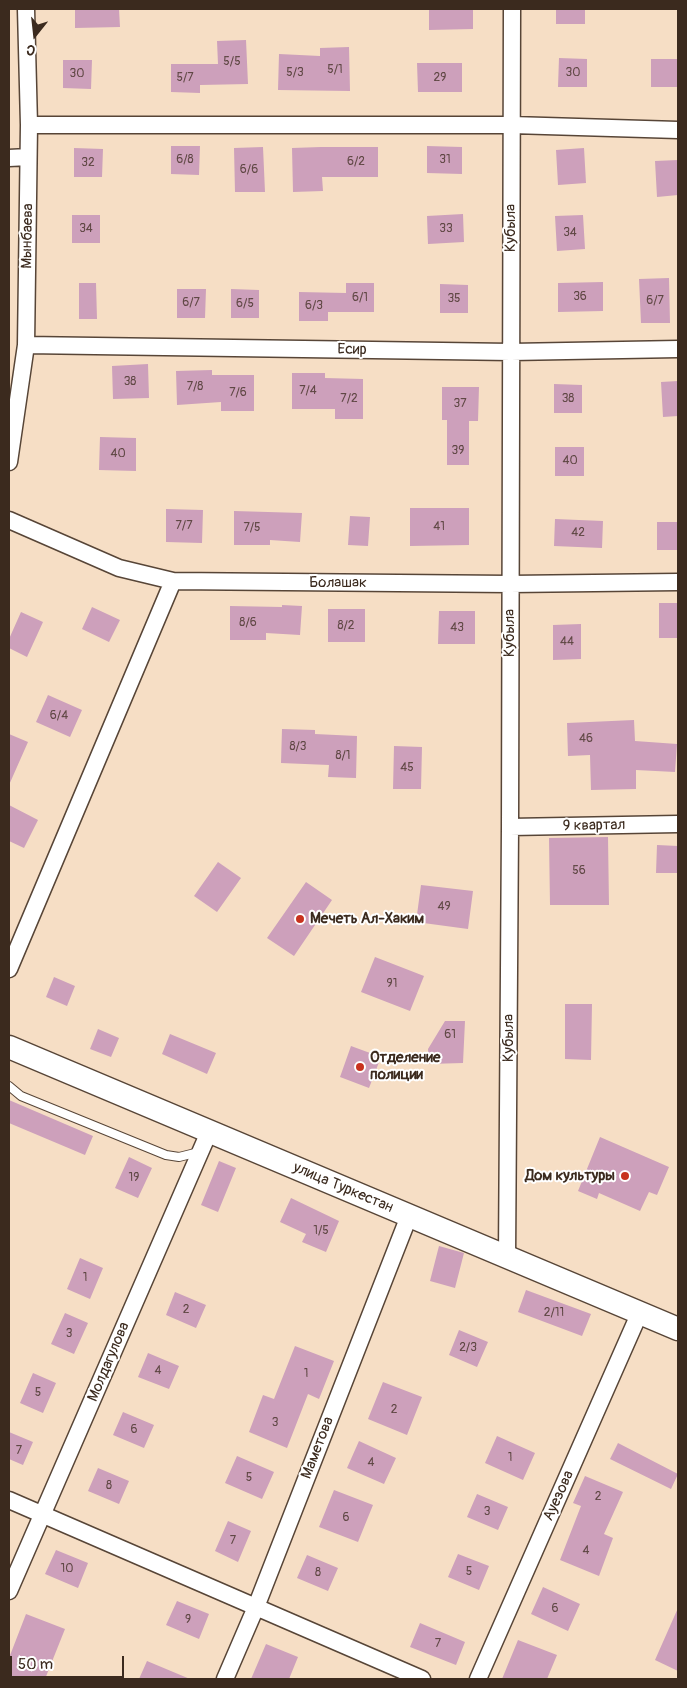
<!DOCTYPE html>
<meta charset="utf-8">
<style>
body{margin:0}
#map{position:relative;width:687px;height:1688px;overflow:hidden;background:#f6dec5;font-family:Pangolin,sans-serif}
canvas{display:block}
.frame{position:absolute;inset:0;border:10px solid #3b2a1e;pointer-events:none}
.north{position:absolute;left:10px;top:10px;width:50px;height:50px;-webkit-text-stroke:4px #fff;paint-order:stroke;rotate:196deg;font-size:14px;font-weight:700;line-height:20px;text-align:center;color:#3b2a1e}
.north::after{content:'';display:block;margin:auto;width:18px;height:22px;background:#3b2a1e;clip-path:polygon(50% 0,100% 100%,50% 72%,0 100%)}
.scale{position:absolute;left:10px;top:1656px;width:114px;height:22px;box-sizing:border-box;border:2px solid #3b2a1e;border-top:0;padding-left:6px;font-size:15px;line-height:18px;white-space:nowrap;color:#3b2a1e;-webkit-text-stroke:4px #fff;paint-order:stroke}
</style>
<div id="map">
<canvas width="687" height="1688"></canvas>
<div class="frame"></div>
<div class="north">С</div>
<div class="scale">50 m</div>
</div>
<script>
const ctx = document.querySelector('canvas').getContext('2d');
ctx.lineJoin = 'round';
function fillPath(path, color) { ctx.fillStyle = color; ctx.fill(path, 'evenodd'); }
const shape = rows => new Path2D(rows.map(r => 'M' + r).join(''));
function stroke(path, color, width, dash) { ctx.strokeStyle = color; ctx.lineWidth = width; ctx.lineCap = dash ? 'butt' : 'round'; ctx.setLineDash(dash || []); ctx.stroke(path); }
function label(font, color, halo, rows, align = 'center') {
  ctx.font = font + ' Pangolin,sans-serif'; ctx.lineWidth = 4; ctx.setLineDash([]); ctx.textBaseline = 'middle'; ctx.strokeStyle = halo; ctx.fillStyle = color; for (const [text, x, y, turn = 0] of rows) {
    ctx.save(); ctx.translate(x, y); ctx.rotate((+turn || 0) * Math.PI / 180); ctx.textAlign = isNaN(turn) ? turn : align; if (halo) ctx.strokeText(text, 0, 0); ctx.fillText(text, 0, 0); ctx.restore();
  }
}
fillPath(shape([
 [75,9,119,9,120,27,75,28],
 [429,9,473,9,473,29,429,30],
 [556,9,585,9,585,24,556,24],
 [246,40,248,84,200,85,200,93,171,92,171,64,218,64,217,41],
 [349,47,350,91,278,90,279,54,320,56,320,48],
 [559,58,587,59,587,87,558,87],
 [651,59,678,59,678,87,651,87],
 [63,60,92,60,91,89,63,88],
 [417,63,462,63,462,92,418,92],
 [171,146,200,146,199,175,171,174],
 [427,146,462,147,462,174,427,173],
 [263,147,265,192,235,192,234,148],
 [321,147,378,147,378,177,322,177,323,191,293,192,292,148],
 [74,148,103,149,102,177,74,177],
 [584,148,586,183,558,185,556,150],
 [678,160,678,195,657,197,655,161],
 [463,214,464,242,428,244,427,216],
 [72,215,100,215,100,243,72,243],
 [583,215,585,249,557,251,555,216],
 [669,278,670,323,641,323,639,279],
 [603,282,603,311,558,312,558,283],
 [79,283,96,283,97,319,79,319],
 [346,283,374,283,374,312,328,312,328,321,299,321,299,292,346,293],
 [440,284,468,285,468,313,440,313],
 [177,289,206,289,205,318,177,318],
 [231,289,259,290,259,318,231,318],
 [148,364,149,398,113,399,112,366],
 [212,370,212,375,254,375,254,411,221,411,221,402,177,405,176,371],
 [292,373,325,373,325,378,363,379,363,419,335,419,335,409,292,409],
 [678,381,678,416,663,417,661,382],
 [554,384,582,385,582,413,554,413],
 [442,387,479,387,478,421,469,421,469,465,447,465,447,420,442,420],
 [100,437,136,438,136,471,99,470],
 [555,447,584,447,584,476,555,476],
 [410,508,469,508,469,545,410,546],
 [166,509,203,510,202,543,166,542],
 [234,511,302,513,300,542,270,540,270,545,234,545],
 [350,516,370,517,368,546,348,545],
 [555,519,603,521,602,548,554,546],
 [657,522,678,522,678,550,657,550],
 [659,603,678,603,678,638,659,638],
 [282,605,302,606,300,635,266,633,266,640,230,640,230,606,282,607],
 [92,607,120,620,109,642,82,629],
 [328,609,365,609,365,642,328,642],
 [439,611,475,611,475,644,438,644],
 [21,612,43,622,27,657,9,648,9,639],
 [581,624,581,659,553,660,553,625],
 [48,695,82,710,70,737,36,722],
 [634,720,635,741,677,744,675,772,636,770,636,789,591,790,590,755,568,756,567,723],
 [282,729,315,730,315,734,357,736,356,778,328,777,329,765,281,763],
 [9,734,28,742,9,785],
 [394,746,422,747,421,789,393,789],
 [9,805,38,820,24,848,9,841],
 [608,837,609,905,550,905,549,838],
 [657,845,678,846,678,873,656,873],
 [218,862,241,878,217,912,194,896],
 [306,882,332,900,294,956,267,938],
 [421,885,473,891,468,929,416,922],
 [375,957,424,976,410,1011,361,992],
 [54,977,75,986,67,1006,46,997],
 [565,1004,592,1004,591,1060,565,1059],
 [445,1021,465,1021,463,1063,429,1064,428,1049],
 [98,1029,119,1038,111,1057,90,1049],
 [170,1034,216,1053,207,1074,162,1054],
 [351,1046,381,1057,369,1088,340,1077],
 [9,1100,93,1136,85,1155,9,1123],
 [600,1137,669,1167,657,1195,649,1192,640,1211,599,1193,597,1199,578,1191],
 [129,1157,152,1168,138,1198,115,1188],
 [219,1161,236,1168,218,1212,201,1205],
 [291,1198,339,1221,326,1252,302,1242,306,1234,280,1222],
 [439,1246,464,1253,455,1288,430,1281],
 [80,1258,103,1268,90,1299,67,1289],
 [526,1290,591,1314,582,1336,518,1312],
 [175,1292,206,1305,196,1328,166,1315],
 [65,1313,88,1323,74,1354,51,1344],
 [459,1330,488,1342,477,1367,449,1355],
 [295,1346,334,1361,319,1399,308,1394,287,1448,249,1432,263,1395,274,1399],
 [148,1353,179,1366,169,1389,138,1377],
 [33,1373,56,1383,43,1413,20,1403],
 [383,1382,422,1397,407,1435,368,1419],
 [123,1412,154,1425,144,1448,113,1435],
 [9,1432,33,1442,23,1465,9,1459],
 [497,1436,535,1453,523,1480,485,1463],
 [359,1441,396,1458,384,1484,347,1468],
 [618,1443,678,1474,671,1489,610,1459],
 [237,1456,274,1472,262,1499,225,1483],
 [98,1468,129,1481,119,1504,88,1491],
 [585,1476,623,1492,604,1534,613,1538,599,1576,560,1560,581,1506,573,1503],
 [334,1490,373,1505,358,1542,319,1527],
 [477,1494,508,1507,498,1530,467,1517],
 [228,1521,251,1531,238,1562,215,1551],
 [56,1550,88,1563,78,1588,45,1574],
 [458,1554,489,1566,479,1590,448,1577],
 [307,1555,338,1568,328,1591,297,1578],
 [543,1587,580,1604,568,1631,531,1614],
 [177,1601,209,1614,199,1639,166,1625],
 [678,1608,678,1671,655,1660],
 [26,1614,65,1629,45,1679,9,1679,9,1658],
 [420,1623,465,1642,456,1665,410,1647],
 [518,1640,557,1655,547,1679,502,1679],
 [266,1644,298,1657,289,1679,251,1679],
 [147,1661,190,1679,139,1679]
]), '#cda0bb');
const lane = shape([
 [9,1086,21,1096,166,1155,179,1157,199,1152]
]);
const street = shape([
 [29,125,512,125,678,130],
 [9,158,28,157],
 [26,345,511,352,678,349],
 [9,462,26,345,29,125,26,9],
 [9,520,119,568,173,581,510,584,678,582],
 [510,827,678,824],
 [9,969,173,581],
 [507,1257,510,827,512,9],
 [9,1500,422,1679],
 [9,1591,209,1132],
 [225,1679,256,1607,409,1216],
 [478,1679,640,1312]
]);
const secondary = shape([
 [9,1047,678,1329]
]);
stroke(lane, '#574537', 10);
stroke(street, '#574537', 19);
stroke(secondary, '#574537', 25);
stroke(lane, '#fff', 8);
stroke(street, '#fff', 16);
stroke(secondary, '#fff', 22);
for (const [x, y, r, color] of [
 [300,919,5,"#c8321e"],
 [360,1067,5,"#c8321e"],
 [625,1176,5,"#c8321e"]
]) { const dot = new Path2D(); dot.arc(x, y, r, 0, 2 * Math.PI); ctx.fillStyle = color; ctx.fill(dot); stroke(dot, '#fff', 2); }
label('12px', '#604845', null, [
 ["5/5",232,62],
 ["5/1",335,70],
 ["5/3",295,73],
 ["30",573,73],
 ["30",77,74],
 ["5/7",185,78],
 ["29",440,78],
 ["6/8",185,160],
 ["31",445,160],
 ["6/2",356,162],
 ["32",88,163],
 ["6/6",249,170],
 ["34",86,229],
 ["33",446,229],
 ["34",570,233],
 ["36",580,297],
 ["6/1",360,298],
 ["35",454,299],
 ["6/7",655,301],
 ["6/7",191,303],
 ["6/5",245,304],
 ["6/3",314,306],
 ["38",130,382],
 ["7/8",195,387],
 ["7/4",308,391],
 ["7/6",238,393],
 ["7/2",349,399],
 ["38",568,399],
 ["37",460,404],
 ["39",458,451],
 ["40",118,454],
 ["40",570,461],
 ["7/7",184,526],
 ["41",439,527],
 ["7/5",252,528],
 ["42",578,533],
 ["8/6",248,623],
 ["8/2",346,626],
 ["43",457,628],
 ["44",567,642],
 ["6/4",59,716],
 ["46",586,739],
 ["8/3",298,747],
 ["8/1",343,756],
 ["45",407,768],
 ["56",579,871],
 ["49",444,907],
 ["91",392,984],
 ["61",450,1035],
 ["19",134,1178],
 ["1/5",321,1231],
 ["1",85,1278],
 ["2",186,1310],
 ["2/11",554,1313],
 ["3",69,1334],
 ["2/3",468,1348],
 ["4",158,1371],
 ["1",306,1374],
 ["5",38,1393],
 ["2",394,1410],
 ["3",275,1423],
 ["6",134,1430],
 ["7",19,1451],
 ["1",510,1458],
 ["4",371,1463],
 ["5",249,1478],
 ["8",109,1486],
 ["2",598,1497],
 ["3",487,1512],
 ["6",346,1518],
 ["7",233,1541],
 ["4",586,1551],
 ["10",67,1569],
 ["5",469,1572],
 ["8",318,1573],
 ["6",555,1609],
 ["9",188,1620],
 ["7",438,1644]
]);
label('15px', '#3b2a1e', '#fff', [
 ["Кубыла",511,228,-90],
 ["Мынбаева",28,236,-89],
 ["Есир",352,350,1],
 ["Болашак",338,583],
 ["Кубыла",510,633,-90],
 ["9 квартал",594,826,-1],
 ["Кубыла",509,1038,-90],
 ["улица Туркестан",343,1188,23],
 ["Молдагулова",109,1362,-67],
 ["Маметова",318,1448,-69],
 ["Ауезова",559,1496,-66]
]);
label('bold 15px', '#3b2a1e', '#fff', [
 ["Мечеть Ал-Хаким",310,919],
 ["Отделение",370,1058],
 ["полиции",370,1075],
 ["Дом культуры",615,1176,"right"]
], 'left');
</script>
